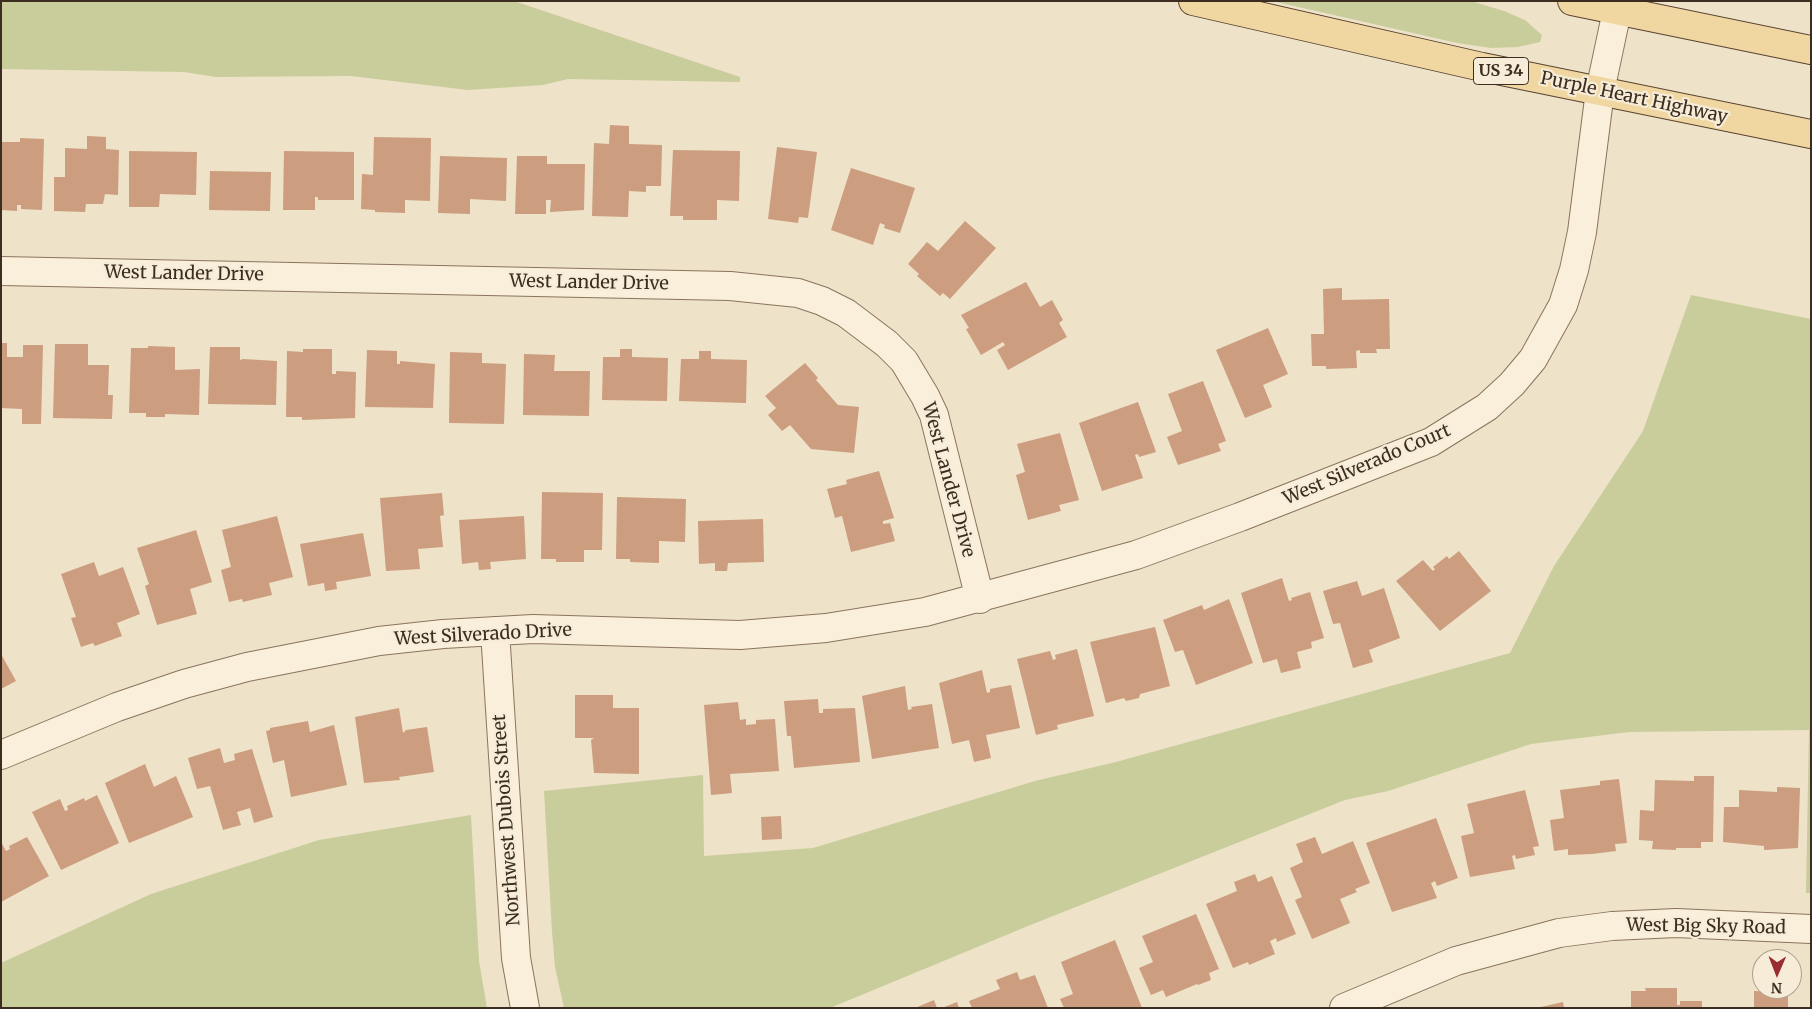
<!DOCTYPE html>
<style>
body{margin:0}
#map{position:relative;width:1812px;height:1009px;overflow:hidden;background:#eee2c8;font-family:Merriweather,serif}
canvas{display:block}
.frame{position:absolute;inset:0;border:2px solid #3b2d20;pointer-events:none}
.north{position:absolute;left:1752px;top:949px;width:50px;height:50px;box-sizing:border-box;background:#f6ecd7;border:1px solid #aba08e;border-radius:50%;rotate:181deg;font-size:14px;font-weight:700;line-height:20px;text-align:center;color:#3b2d20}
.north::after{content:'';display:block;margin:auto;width:18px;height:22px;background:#992d30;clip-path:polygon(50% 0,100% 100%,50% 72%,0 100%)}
</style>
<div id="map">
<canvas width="1812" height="1009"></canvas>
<div class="frame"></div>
<div class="north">N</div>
</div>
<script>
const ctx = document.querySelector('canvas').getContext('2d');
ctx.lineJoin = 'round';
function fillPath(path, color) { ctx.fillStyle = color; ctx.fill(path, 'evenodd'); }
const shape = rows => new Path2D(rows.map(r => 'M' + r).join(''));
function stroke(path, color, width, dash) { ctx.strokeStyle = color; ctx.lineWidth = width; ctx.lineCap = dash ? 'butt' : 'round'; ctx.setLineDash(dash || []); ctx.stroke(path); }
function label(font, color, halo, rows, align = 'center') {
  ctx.font = font + ' Merriweather,serif'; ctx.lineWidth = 4.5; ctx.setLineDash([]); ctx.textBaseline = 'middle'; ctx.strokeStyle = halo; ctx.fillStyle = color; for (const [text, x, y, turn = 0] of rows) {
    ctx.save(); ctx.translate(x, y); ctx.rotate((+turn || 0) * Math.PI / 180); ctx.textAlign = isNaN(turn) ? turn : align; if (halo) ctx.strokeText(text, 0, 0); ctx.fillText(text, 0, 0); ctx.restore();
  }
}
fillPath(shape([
 [1,1,514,1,740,77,740,82,568,79,543,85,468,90,351,76,216,77,184,72,1,69],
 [1272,1,1471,1,1504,11,1525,20,1542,35,1540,42,1518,47,1491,48,1457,43],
 [1691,295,1811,319,1811,893,1806,893,1809,730,1629,732,1531,744,1388,791,1345,800,1028,926,830,1008,564,1008,555,967,552,932,544,791,703,775,704,856,813,848,1035,781,1116,762,1510,653,1554,566,1643,431],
 [471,815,479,961,487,1008,1,1008,1,963,151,894,319,840]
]), '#c8cd9b');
fillPath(shape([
 [610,125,629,126,629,144,662,145,661,186,646,186,646,192,629,191,628,217,592,216,594,143,609,144],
 [87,136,106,137,106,149,119,150,118,195,105,194,103,204,86,204,85,212,54,211,54,177,65,177,65,148,87,149],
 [374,137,431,138,430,201,405,200,405,213,375,212,375,210,361,209,362,174,373,175],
 [20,138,44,139,42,210,21,209,21,205,17,205,17,211,1,210,1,142,20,142],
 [777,147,817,152,808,218,799,217,798,223,768,219],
 [673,150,740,151,739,201,717,200,717,220,683,220,683,216,670,216],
 [129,151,197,152,196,195,160,194,159,207,129,207],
 [284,151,354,152,354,200,318,200,318,197,315,197,315,210,283,210],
 [440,156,507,158,506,201,470,199,470,214,438,213],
 [517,156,547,156,547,164,585,164,584,210,550,212,551,200,546,200,546,214,515,214],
 [851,168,915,188,900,233,884,228,885,225,880,223,873,245,831,230],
 [210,171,271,172,270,211,209,210],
 [965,221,996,248,950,299,943,293,940,296,917,276,919,274,908,264,927,242,938,251],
 [1026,282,1040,307,1052,300,1063,320,1059,323,1067,337,1008,370,997,350,1005,345,1003,342,981,355,966,329,969,328,961,315],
 [1342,288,1342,300,1389,299,1390,349,1376,349,1377,353,1360,353,1360,350,1356,351,1357,368,1326,369,1326,366,1312,366,1311,334,1324,334,1323,289],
 [1268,328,1288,374,1263,385,1272,407,1245,418,1216,350],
 [1,343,7,343,7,357,23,357,23,345,43,345,41,424,22,424,22,409,1,408],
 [55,344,88,344,88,365,109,365,108,395,113,395,112,419,53,418],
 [148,346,175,347,175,370,200,369,199,415,165,414,165,417,146,417,146,413,129,413,131,348,148,348],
 [210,347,240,347,240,360,243,359,277,361,276,405,208,404],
 [303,349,332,349,332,374,336,374,336,371,356,372,355,418,302,420,302,417,286,417,287,351,303,352],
 [620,349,632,349,632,357,668,358,667,401,602,400,603,357,620,357],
 [367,350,397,351,397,364,400,364,400,361,435,364,433,408,365,407],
 [699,351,711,351,711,359,747,360,746,403,679,401,681,359,699,359],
 [450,352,482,353,482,363,506,364,504,424,449,423],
 [524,354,555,355,554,371,590,371,589,416,523,415],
 [805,363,818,378,816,380,838,405,859,407,854,453,811,449,790,425,782,431,768,415,776,408,765,396],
 [1203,381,1226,441,1218,444,1221,451,1178,465,1167,437,1182,431,1168,394],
 [1138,402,1156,452,1139,457,1138,454,1135,455,1143,478,1102,491,1079,423],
 [1060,433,1079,500,1059,505,1061,511,1028,520,1016,475,1025,472,1017,444],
 [879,471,894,518,883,521,883,524,890,523,895,541,851,552,842,516,835,518,827,489,847,484,846,480],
 [542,492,603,493,602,550,584,550,584,562,556,562,556,559,541,559],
 [442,493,444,515,440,516,443,547,418,549,420,569,386,571,380,498],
 [617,497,686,499,685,542,659,541,659,563,630,562,630,559,616,559],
 [277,516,293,577,269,583,272,595,243,602,242,599,229,602,221,570,231,567,222,530],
 [524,516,526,559,490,562,491,569,479,570,478,562,462,564,459,520],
 [763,519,764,562,728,563,727,571,715,571,715,563,699,564,698,521],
 [196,530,212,582,190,589,197,614,157,625,145,586,149,584,137,548],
 [363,533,371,576,336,582,337,589,325,591,324,583,308,586,300,544],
 [1459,551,1491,591,1440,631,1396,581,1423,560,1433,571,1435,569,1433,567,1447,556,1449,559],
 [94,562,99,576,123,567,140,614,117,623,122,636,95,646,93,643,81,647,71,618,76,617,61,574],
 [1282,578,1289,601,1292,600,1291,598,1310,592,1324,638,1311,642,1312,648,1297,652,1301,668,1281,673,1277,659,1263,663,1241,593],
 [1357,581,1362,596,1384,588,1400,638,1369,650,1373,662,1353,668,1340,623,1333,624,1323,591],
 [1229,599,1253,663,1196,685,1183,650,1175,652,1163,620,1202,605,1204,610],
 [1155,627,1170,686,1140,694,1139,698,1126,701,1124,698,1106,703,1090,642],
 [1077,649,1094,716,1057,725,1058,729,1036,735,1017,659,1050,651,1053,660,1056,659,1055,655],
 [1,654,16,681,1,689],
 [982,670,987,693,990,692,990,689,1011,685,1020,728,986,735,991,758,974,762,969,740,952,744,939,683],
 [905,686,908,710,912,709,911,707,932,704,939,748,872,759,862,696],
 [575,695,613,695,613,708,639,708,639,774,594,773,591,740,594,738,575,738],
 [818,699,819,713,823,713,823,709,855,708,860,762,794,768,791,736,787,736,784,701],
 [738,702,740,720,746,719,746,725,756,724,756,720,775,719,779,771,730,774,732,793,711,795,704,705],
 [399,708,403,733,406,730,427,727,434,772,399,777,400,780,364,783,355,717],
 [308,721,310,732,334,725,347,785,291,797,284,760,273,763,266,731,270,730,270,728],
 [220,748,224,763,235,760,234,754,252,749,273,817,254,823,250,808,237,812,241,825,223,830,210,786,197,789,188,758],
 [145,764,154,787,176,776,193,817,129,843,105,783],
 [1694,776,1714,776,1713,842,1701,842,1701,848,1676,848,1676,850,1652,849,1653,841,1639,840,1640,810,1654,811,1655,780,1694,781],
 [1619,779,1627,843,1615,844,1616,851,1592,854,1568,855,1568,849,1554,851,1550,820,1564,818,1560,790,1600,785,1600,781],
 [1777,787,1800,788,1798,848,1764,850,1764,846,1723,842,1724,807,1739,807,1739,790,1777,792],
 [1525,790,1539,846,1533,847,1535,855,1516,859,1515,855,1512,856,1515,869,1470,877,1461,836,1474,833,1467,804],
 [97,795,119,843,61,870,32,812,60,799,65,811,68,810,67,806,84,798,85,801],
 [781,816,782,839,762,840,761,817],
 [1436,818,1458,878,1437,886,1435,881,1431,883,1437,898,1392,912,1366,843],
 [27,837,49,876,1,902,1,842,6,851,10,849,9,846],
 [1315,837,1322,854,1353,841,1370,883,1355,889,1357,892,1340,899,1350,923,1312,939,1295,900,1302,897,1290,868,1303,862,1296,844],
 [1255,874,1258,882,1272,876,1296,934,1277,942,1276,938,1270,941,1275,954,1249,965,1248,962,1233,968,1206,904,1237,891,1234,882],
 [1196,914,1219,969,1209,973,1211,980,1198,985,1197,984,1166,997,1163,990,1151,995,1139,968,1153,962,1142,936],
 [1115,940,1142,1008,1064,1008,1060,999,1073,994,1061,962],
 [1017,972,1020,980,1035,975,1048,1008,972,1008,969,1001,1000,989,996,980],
 [1645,988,1677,988,1677,1005,1680,1005,1680,1001,1702,1001,1702,1008,1631,1008,1631,991,1646,991],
 [1754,991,1788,992,1788,1008,1754,1008],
 [934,1000,937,1008,915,1008],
 [957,1002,959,1008,942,1008],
 [1563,1002,1564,1008,1541,1008,1541,1007]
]), '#cc9d7e');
const street = shape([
 [1,271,730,286,798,293,822,301,846,313,887,344,904,361,925,396,934,415,980,599],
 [495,631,516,958,525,1008],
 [1,755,117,707,184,684,247,667,379,641,443,634,533,629,740,635,826,628,925,612,1136,555,1240,517,1431,442,1487,407,1512,384,1533,359,1563,305,1574,270,1582,232,1600,91,1617,11],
 [1344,1008,1456,961,1559,933,1612,926,1676,923,1811,929]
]);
const primary = shape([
 [1193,1,1482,67,1811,134],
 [1572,1,1811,50]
]);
stroke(street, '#8a745d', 30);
stroke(primary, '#584331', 30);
stroke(street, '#f9efdb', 28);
stroke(primary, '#f0d6a1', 28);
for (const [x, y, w] of [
 [1501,71,55]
]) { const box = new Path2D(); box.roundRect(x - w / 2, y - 13.5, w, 27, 4); ctx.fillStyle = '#f6ecd7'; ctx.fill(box); stroke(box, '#3b2d20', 1); }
label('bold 16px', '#3b2d20', null, [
 ["US 34",1501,71]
]);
label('18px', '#3b2d20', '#f6ecd7', [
 ["Purple Heart Highway",1634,98,12],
 ["West Lander Drive",184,274,1],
 ["West Lander Drive",589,283,1],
 ["West Silverado Court",1367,465,-23],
 ["West Lander Drive",948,480,75],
 ["West Silverado Drive",483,635,-3],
 ["Northwest Dubois Street",507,820,-94],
 ["West Big Sky Road",1706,927,1]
]);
</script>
